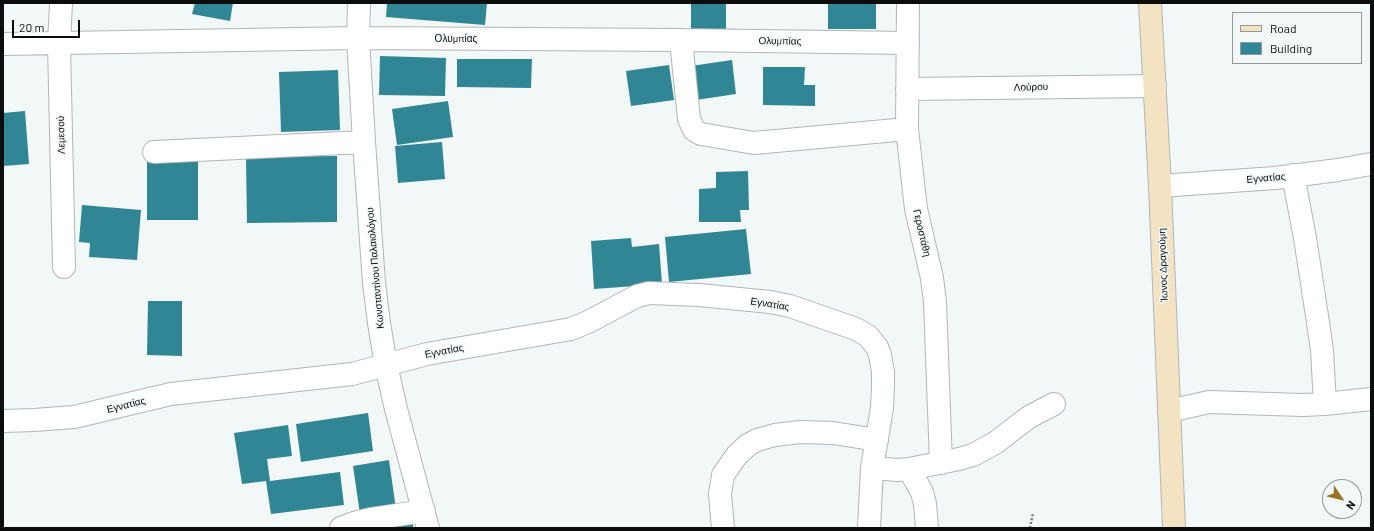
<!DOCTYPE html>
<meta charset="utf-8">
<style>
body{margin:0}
#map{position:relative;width:1374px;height:531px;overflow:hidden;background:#f2f7f8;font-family:Barlow,sans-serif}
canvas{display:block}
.frame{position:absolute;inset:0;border:4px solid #0b0d0d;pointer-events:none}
.legend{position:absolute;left:1232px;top:12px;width:130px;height:52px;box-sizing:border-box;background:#f2f7f8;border:1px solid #96999a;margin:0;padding:5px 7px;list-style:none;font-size:12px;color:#0b0d0d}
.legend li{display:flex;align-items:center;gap:8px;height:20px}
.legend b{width:20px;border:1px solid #96999a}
.north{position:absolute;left:1322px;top:479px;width:40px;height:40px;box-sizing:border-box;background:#f2f7f8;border:1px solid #96999a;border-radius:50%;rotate:125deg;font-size:11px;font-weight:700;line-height:16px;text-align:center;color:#0b0d0d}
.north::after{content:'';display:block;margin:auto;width:14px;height:18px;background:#9b7220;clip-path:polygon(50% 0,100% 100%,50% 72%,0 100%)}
.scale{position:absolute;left:12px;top:20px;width:68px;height:18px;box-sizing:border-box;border:2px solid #0b0d0d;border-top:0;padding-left:5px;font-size:12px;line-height:14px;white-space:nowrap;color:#0b0d0d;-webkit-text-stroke:3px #f2f7f8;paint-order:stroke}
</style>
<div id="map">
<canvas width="1374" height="531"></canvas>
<div class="frame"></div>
<ul class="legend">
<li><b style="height:5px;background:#f3e3c3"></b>Road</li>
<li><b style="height:11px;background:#318695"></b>Building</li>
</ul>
<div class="north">N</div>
<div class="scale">20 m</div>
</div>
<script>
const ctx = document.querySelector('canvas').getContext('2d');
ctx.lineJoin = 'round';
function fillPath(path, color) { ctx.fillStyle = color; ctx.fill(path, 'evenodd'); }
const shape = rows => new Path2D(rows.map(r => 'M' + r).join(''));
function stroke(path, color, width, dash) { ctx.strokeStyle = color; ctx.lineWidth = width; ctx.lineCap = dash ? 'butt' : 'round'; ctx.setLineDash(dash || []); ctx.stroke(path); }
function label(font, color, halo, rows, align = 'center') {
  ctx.font = font + ' Barlow,sans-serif'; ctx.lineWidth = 3; ctx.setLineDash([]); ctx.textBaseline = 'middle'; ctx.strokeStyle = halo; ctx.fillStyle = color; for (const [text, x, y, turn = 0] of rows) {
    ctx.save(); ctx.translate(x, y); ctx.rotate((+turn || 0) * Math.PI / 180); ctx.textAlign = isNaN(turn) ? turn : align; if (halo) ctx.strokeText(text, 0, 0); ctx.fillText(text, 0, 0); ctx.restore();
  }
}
fillPath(shape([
 [195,3,233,3,230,21,192,14],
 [387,3,487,3,485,25,386,17],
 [691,3,726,3,726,31,691,31],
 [828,3,876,3,876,29,828,29],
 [380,56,446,58,445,96,379,95],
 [457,59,532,59,531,88,457,87],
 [732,60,736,94,689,101,684,67],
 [669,65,674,100,631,106,626,71],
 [763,67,805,67,804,85,815,85,815,106,763,105],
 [338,70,340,130,281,132,279,72],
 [448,101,453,137,397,145,392,109],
 [25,111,29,164,3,166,3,113],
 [442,142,445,179,398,183,395,146],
 [337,156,337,222,247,223,246,157],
 [147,160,198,160,198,220,147,220],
 [748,171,749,210,740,210,741,222,699,222,699,189,716,188,716,172],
 [82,205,141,210,137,260,89,257,90,243,79,242],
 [746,229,751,274,669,282,665,237],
 [631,238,632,247,659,244,662,284,594,289,591,241],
 [148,301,182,301,182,356,147,355],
 [368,413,373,451,301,462,296,424],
 [288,425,292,456,267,459,270,481,340,472,344,505,271,514,266,481,242,484,234,433],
 [389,460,396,509,360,514,353,466],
 [413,523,413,528,367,528]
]), '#318695');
const minor = shape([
 [61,3,59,44,64,267],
 [359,3,358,38,364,142,374,283,379,323,386,365,396,409,428,528],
 [908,3,907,129,916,209,932,278,935,302,941,463],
 [681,40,689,119,694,130,701,134,754,143,907,129],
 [3,44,358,38,681,40,908,43],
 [907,89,1155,86],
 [154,152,364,142],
 [1293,175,1305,238,1317,316,1322,350,1325,404],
 [1160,186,1275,178,1338,170,1371,164],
 [1169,411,1209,402,1303,405,1325,404,1371,399],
 [3,421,34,420,74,417,171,394,352,374,427,354,571,329,588,322,637,296,649,293,699,295,770,302,790,306,856,329,868,336,877,347,880,355,883,372,883,386,882,408,872,468,869,528],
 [872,468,898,470,909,469,959,459,973,455,995,443,1029,417,1054,404],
 [909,469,922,492,925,504,927,528],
 [341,528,354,523,371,519,424,511],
 [723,528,720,494,723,475,737,455,748,445,757,440,775,435,800,432,833,433,877,440]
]);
const secondary = shape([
 [1150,3,1160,186,1174,528]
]);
stroke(minor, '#b1b6b7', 24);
stroke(secondary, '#b1b6b7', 24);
stroke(shape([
 [1030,528,1033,513]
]), '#797c7d', 2.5, [2, 2]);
stroke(minor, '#fff', 22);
stroke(secondary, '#f3e3c3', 22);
label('10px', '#0b0d0d', '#f2f7f8', [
 ["Ολυμπίας",456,39],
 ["Ολυμπίας",780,41,1],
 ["Λούρου",1031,87,-1],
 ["Λεμεσού",61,135,-91],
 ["Εγνατίας",1266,178,-5],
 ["Γεροστάθη",922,233,77],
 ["Ίωνος Δραγούμη",1163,265,-92],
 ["Κωνσταντίνου Παλαιολόγου",375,268,-95],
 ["Εγνατίας",770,304,9],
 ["Εγνατίας",444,351,-11],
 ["Εγνατίας",126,405,-14]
]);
</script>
